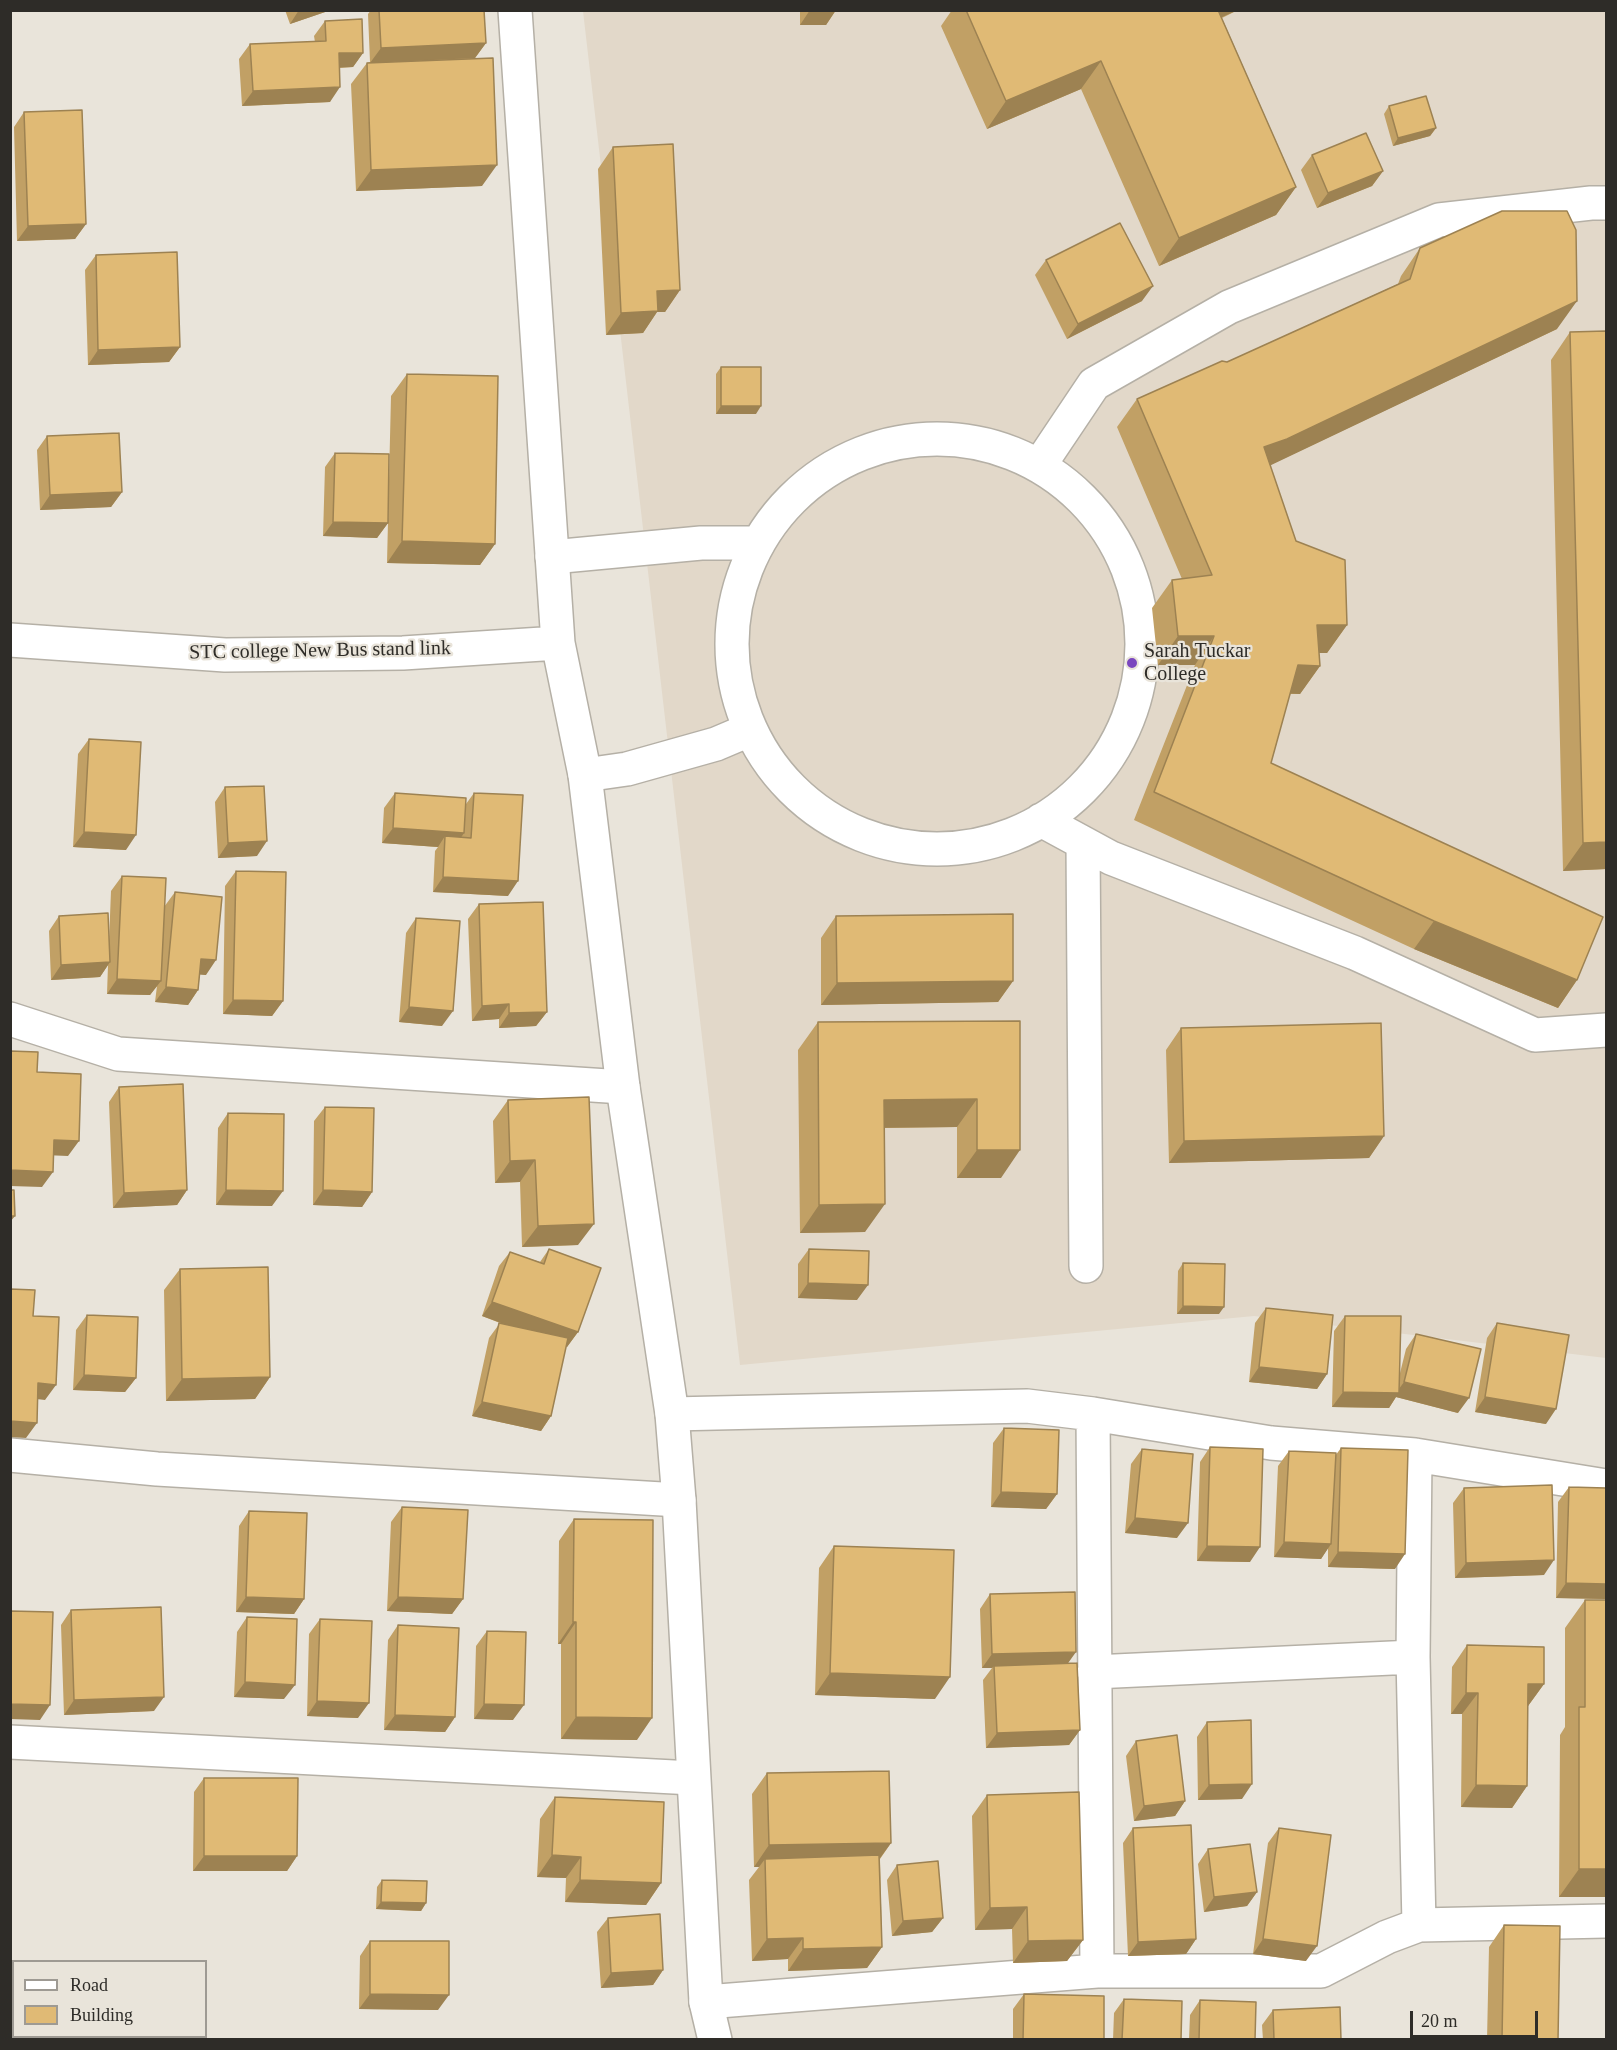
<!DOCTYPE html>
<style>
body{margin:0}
#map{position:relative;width:1617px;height:2050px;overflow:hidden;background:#e9e4da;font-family:"Times New Roman",serif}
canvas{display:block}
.frame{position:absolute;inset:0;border:12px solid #2e2c28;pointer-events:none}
.legend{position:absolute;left:12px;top:1960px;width:195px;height:78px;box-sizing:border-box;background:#e9e4da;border:2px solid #9e9a93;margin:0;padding:8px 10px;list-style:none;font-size:18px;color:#2e2c28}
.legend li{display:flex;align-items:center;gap:12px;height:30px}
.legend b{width:30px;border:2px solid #9e9a93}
.scale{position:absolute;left:1410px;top:2011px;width:128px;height:27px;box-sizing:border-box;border:3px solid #2e2c28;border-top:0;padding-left:8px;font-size:18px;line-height:21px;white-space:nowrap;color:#2e2c28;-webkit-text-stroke:4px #e9e4da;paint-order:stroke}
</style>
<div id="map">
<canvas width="1617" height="2050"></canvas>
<div class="frame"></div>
<ul class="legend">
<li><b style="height:8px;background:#fff"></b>Road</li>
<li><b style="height:16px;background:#e0ba75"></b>Building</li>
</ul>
<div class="scale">20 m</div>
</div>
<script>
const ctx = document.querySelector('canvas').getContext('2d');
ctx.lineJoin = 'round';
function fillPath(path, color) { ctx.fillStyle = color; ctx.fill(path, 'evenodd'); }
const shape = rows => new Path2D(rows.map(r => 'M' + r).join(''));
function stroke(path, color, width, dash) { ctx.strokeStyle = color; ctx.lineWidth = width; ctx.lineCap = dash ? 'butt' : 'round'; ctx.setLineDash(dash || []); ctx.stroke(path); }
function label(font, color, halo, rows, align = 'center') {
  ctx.font = font + ' "Times New Roman",serif'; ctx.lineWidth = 4.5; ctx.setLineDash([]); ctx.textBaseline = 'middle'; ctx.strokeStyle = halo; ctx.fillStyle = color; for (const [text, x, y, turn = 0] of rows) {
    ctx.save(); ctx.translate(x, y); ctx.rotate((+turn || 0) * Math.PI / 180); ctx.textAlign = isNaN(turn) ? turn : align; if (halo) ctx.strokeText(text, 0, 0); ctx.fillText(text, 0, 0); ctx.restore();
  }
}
fillPath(shape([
 [583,11,1606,11,1606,1358,1254,1316,740,1365]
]), '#e2d8c9');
const minor = shape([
 '732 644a205 205 0 1 1 410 0a205 205 0 1 1-410 0Z',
 [1039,466,1094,384,1229,307,1439,220,1591,203,1606,203],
 [552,557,701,543,758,543],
 [585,775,627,769,716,744,749,730],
 [1041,820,1111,858,1355,953,1535,1035,1606,1030],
 [1083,843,1086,1266],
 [10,1019,118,1054,623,1087],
 [672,1414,1027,1406,1093,1414,1271,1443,1415,1455,1606,1486],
 [1093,1414,1097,1971],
 [10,1455,157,1469,679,1500],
 [1415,1455,1413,1657,1419,1925],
 [1094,1672,1413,1657],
 [10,1742,693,1778],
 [706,2002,1097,1971,1321,1971,1387,1937,1419,1925,1606,1921]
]);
const tertiary = shape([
 [515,10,558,643,585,775,623,1087,672,1414,679,1500,706,2002,715,2040],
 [10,640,225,655,403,653,558,643]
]);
stroke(minor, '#b5b0a6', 36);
stroke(tertiary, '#b5b0a6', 36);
stroke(minor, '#fff', 33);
stroke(tertiary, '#fff', 33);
fillPath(shape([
 [285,10,331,10,290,24],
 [371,10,484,10,486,43,475,58,482,186,356,191,351,84,367,63,370,62,368,14],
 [800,10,836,10,826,25,800,25],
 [952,10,1238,10,1222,18,1296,187,1276,215,1159,266,1081,89,987,129,941,26],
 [325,21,363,53,353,67,339,68,330,102,242,106,239,59,250,44,315,42,314,36],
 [1389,106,1436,128,1430,136,1393,146,1384,114],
 [24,112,86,224,75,239,17,241,14,127],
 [613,147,680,290,665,312,657,312,643,333,606,335,598,169],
 [1312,155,1383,171,1372,186,1317,208,1301,170],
 [1420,248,1557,329,1270,465,1296,541,1347,625,1327,653,1319,653,1320,666,1300,694,1290,694,1271,763,1577,980,1558,1008,1414,949,1134,820,1195,665,1158,665,1152,608,1172,580,1182,579,1117,427,1137,399,1227,362,1398,284,1401,276],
 [96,255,180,347,169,362,88,365,85,270],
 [1046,260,1142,301,1067,339,1035,275],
 [1570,332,1606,869,1563,871,1551,360],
 [721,367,756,414,716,414,716,374],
 [407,374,495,544,480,565,387,563,391,396],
 [47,436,122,492,111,507,40,510,37,450],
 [335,453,388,523,377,538,323,536,325,467],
 [89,739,126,850,73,847,78,754],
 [225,787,257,856,218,858,215,802],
 [395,793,466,804,474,793,508,896,433,892,435,851,438,847,382,843,384,808],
 [236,871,283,1001,272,1016,223,1014,225,886],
 [122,876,164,907,175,892,206,975,200,974,198,990,188,1005,155,1002,157,986,150,995,107,994,108,965,100,977,51,980,49,931,59,916,109,941,111,891],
 [479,904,547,1012,536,1026,499,1028,499,1019,472,1021,468,919],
 [836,916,1013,981,998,1002,821,1005,821,938],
 [416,918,442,1026,399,1022,406,933],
 [1020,1021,1001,1178,957,1178,957,1127,884,1128,865,1232,800,1233,798,1050,818,1022],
 [1181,1028,1384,1136,1369,1158,1169,1163,1166,1050],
 [119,1087,187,1190,177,1205,113,1208,109,1102],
 [508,1100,578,1245,522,1247,520,1182,495,1183,493,1121],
 [325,1107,372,1192,362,1207,313,1205,314,1121],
 [228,1113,272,1206,216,1205,218,1128],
 [549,1249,578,1332,567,1347,566,1346,551,1416,541,1431,472,1416,489,1338,500,1323,482,1316,499,1266,510,1252,540,1262],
 [809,1249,857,1300,798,1298,798,1264],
 [1183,1263,1219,1314,1177,1314,1178,1271],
 [180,1269,270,1377,255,1399,166,1401,164,1290],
 [1266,1308,1327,1374,1317,1389,1249,1382,1255,1323],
 [87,1315,136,1378,125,1392,73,1390,76,1330],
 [1345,1316,1400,1373,1406,1349,1416,1334,1458,1413,1396,1397,1389,1408,1332,1407,1334,1331],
 [1497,1323,1546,1424,1475,1412,1487,1338],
 [1004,1428,1057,1494,1046,1509,991,1507,993,1443],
 [1210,1447,1250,1562,1197,1561,1200,1462],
 [1341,1448,1395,1569,1328,1567,1328,1548,1321,1559,1274,1557,1278,1466,1289,1451,1335,1456],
 [1142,1449,1177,1538,1125,1533,1131,1464],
 [1569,1487,1606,1599,1556,1598,1558,1502],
 [1464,1488,1544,1575,1455,1578,1453,1503],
 [402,1507,463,1599,452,1614,387,1611,391,1522],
 [249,1511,304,1599,294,1614,236,1612,239,1526],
 [574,1519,637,1740,561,1739,561,1644,558,1644,559,1541],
 [834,1546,935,1699,815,1695,819,1568],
 [990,1594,1068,1663,1080,1730,1069,1745,986,1748,983,1680,992,1668,982,1668,980,1609],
 [1585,1600,1606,1897,1559,1897,1560,1735,1565,1727,1565,1628],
 [71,1610,154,1711,64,1715,61,1625],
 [247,1617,284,1699,234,1697,237,1632],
 [320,1619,358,1718,307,1716,309,1634],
 [398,1625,455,1717,445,1732,384,1730,388,1640],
 [487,1631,513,1720,474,1719,476,1646],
 [1467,1645,1544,1684,1528,1706,1527,1786,1512,1808,1461,1807,1462,1714,1451,1714,1452,1667],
 [1207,1722,1242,1799,1198,1800,1197,1737],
 [1136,1741,1185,1801,1175,1816,1134,1821,1126,1756],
 [767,1773,891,1843,880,1859,882,1947,867,1968,788,1971,788,1959,752,1961,749,1880,759,1867,754,1867,752,1794],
 [204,1778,297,1856,287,1871,193,1871,194,1792],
 [987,1795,1083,1940,1067,1961,1013,1963,1012,1929,975,1930,972,1816],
 [555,1797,661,1883,646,1905,565,1902,566,1878,537,1877,540,1819],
 [1133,1828,1196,1939,1186,1954,1128,1956,1123,1843],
 [1279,1828,1306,1961,1253,1954,1268,1843],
 [1208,1849,1257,1892,1247,1906,1204,1912,1198,1864],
 [897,1865,943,1918,932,1932,892,1936,887,1880],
 [382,1880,426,1903,421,1911,376,1909,377,1887],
 [608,1918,663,1970,653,1985,601,1988,597,1932],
 [1504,1925,1558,2040,1487,2040,1489,1947],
 [370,1941,438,2010,359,2009,360,1956],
 [1024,1994,1104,2040,1013,2040,1013,2009],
 [1124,1999,1181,2040,1113,2040,1114,2013],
 [1200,2000,1255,2040,1189,2040,1190,2015],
 [1273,2010,1341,2040,1263,2040,1262,2025]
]), '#c1a065');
fillPath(shape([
 [299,10,331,10,290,24],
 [810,10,836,10,826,25,800,25],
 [1208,10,1238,10,1195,29],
 [486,43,475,58,370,63,381,48],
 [339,53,363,53,353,67,328,68],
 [1101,61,1081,89,987,129,1006,101],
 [340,87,330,102,242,106,253,91],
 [1436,128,1430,136,1393,146,1398,138],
 [497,165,482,186,356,191,371,170],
 [1383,171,1372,186,1317,208,1328,193],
 [1296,187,1276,215,1159,266,1179,238],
 [86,224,75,239,17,241,28,226],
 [1153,286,1142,301,1067,339,1078,324],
 [680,290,665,312,657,312,643,333,606,335,621,313,657,291],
 [1577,301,1557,329,1267,467,1264,447],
 [180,347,169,362,88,365,98,350],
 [721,406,761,406,756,414,716,414],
 [122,492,111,507,40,510,50,495],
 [333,522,388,523,377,538,323,536],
 [402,541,495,544,480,565,387,563],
 [1317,625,1347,625,1327,653,1297,653],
 [1178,636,1214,636,1195,665,1158,665],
 [1298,665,1320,666,1300,694,1278,693],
 [393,828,464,833,454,848,445,836,438,847,382,843],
 [84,832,136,835,126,850,73,847],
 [267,841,257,856,218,858,228,843],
 [1606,842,1606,869,1563,871,1583,843],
 [443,877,518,881,508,896,433,892],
 [1434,921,1577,980,1558,1008,1414,949],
 [201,959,216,960,206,975,191,974],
 [110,962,100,977,51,980,61,965],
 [117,979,161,981,150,995,107,994],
 [1013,981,998,1002,821,1005,837,983],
 [166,987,198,990,188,1005,155,1002],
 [233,1000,283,1001,272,1016,223,1014],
 [509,1004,499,1019,472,1021,482,1006],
 [409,1007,453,1011,442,1026,399,1022],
 [547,1012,536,1026,499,1028,509,1013],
 [977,1099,957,1127,864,1128,884,1100],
 [1384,1136,1369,1158,1169,1163,1184,1141],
 [54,1140,79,1141,68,1156,44,1155],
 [977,1150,1020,1150,1001,1178,957,1178],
 [535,1160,520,1182,495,1183,510,1161],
 [10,1170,53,1172,42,1187,10,1186],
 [187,1190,177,1205,113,1208,124,1193],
 [226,1190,283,1191,272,1206,216,1205],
 [323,1190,372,1192,362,1207,313,1205],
 [885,1204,865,1232,800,1233,819,1205],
 [10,1216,15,1216,10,1222],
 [594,1224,578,1245,522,1247,538,1226],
 [808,1283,868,1285,857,1300,798,1298],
 [492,1302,578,1332,567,1347,482,1316],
 [1183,1306,1224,1307,1219,1314,1177,1314],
 [1259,1367,1327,1374,1317,1389,1249,1382],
 [84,1375,136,1378,125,1392,73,1390],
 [270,1377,255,1399,166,1401,182,1379],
 [1404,1382,1469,1398,1458,1413,1396,1397,1389,1408,1332,1407,1343,1392,1396,1393],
 [38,1383,56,1385,45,1400,28,1398],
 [1485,1397,1556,1409,1546,1424,1475,1412],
 [482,1402,551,1416,541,1431,472,1416],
 [10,1421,37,1423,26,1438,10,1437],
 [1001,1492,1057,1494,1046,1509,991,1507],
 [1135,1518,1188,1523,1177,1538,1125,1533],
 [1284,1542,1331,1544,1321,1559,1274,1557],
 [1207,1546,1260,1547,1250,1562,1197,1561],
 [1338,1552,1405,1554,1395,1569,1328,1567],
 [1554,1560,1544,1575,1455,1578,1466,1563],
 [1566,1583,1606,1584,1606,1599,1556,1598],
 [246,1597,304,1599,294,1614,236,1612],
 [398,1597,463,1599,452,1614,387,1611],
 [573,1622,576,1622,561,1644,558,1644],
 [1076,1652,1066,1666,994,1666,992,1668,982,1668,992,1654],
 [830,1673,950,1677,935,1699,815,1695],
 [245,1682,295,1685,284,1699,234,1697],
 [1528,1684,1544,1684,1528,1706,1513,1706],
 [1466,1693,1478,1693,1462,1714,1451,1714],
 [164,1697,154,1711,64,1715,74,1700],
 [317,1701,369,1703,358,1718,307,1716],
 [10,1704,50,1705,40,1720,10,1719],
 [484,1704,524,1705,513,1720,474,1719],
 [395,1715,455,1717,445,1732,384,1730],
 [576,1717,652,1718,637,1740,561,1739],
 [1080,1730,1069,1745,986,1748,997,1733],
 [1252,1784,1242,1799,1198,1800,1209,1785],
 [1476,1785,1527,1786,1512,1808,1461,1807],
 [1185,1801,1175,1816,1134,1821,1144,1806],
 [891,1843,875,1865,765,1859,759,1867,754,1867,769,1845],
 [552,1855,581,1857,566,1878,537,1877],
 [204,1856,297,1856,287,1871,193,1871],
 [1579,1869,1606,1869,1606,1897,1559,1897],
 [580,1880,661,1883,646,1905,565,1902],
 [1257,1892,1247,1906,1204,1912,1214,1897],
 [381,1902,426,1903,421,1911,376,1909],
 [1027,1907,1012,1929,975,1930,990,1908],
 [943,1918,932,1932,892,1936,903,1921],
 [803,1938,788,1959,752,1961,767,1939],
 [1196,1939,1186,1954,1128,1956,1138,1942],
 [1263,1939,1317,1946,1306,1961,1253,1954],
 [1083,1940,1067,1961,1013,1963,1028,1941],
 [882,1947,867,1968,788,1971,803,1949],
 [663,1970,653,1985,601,1988,611,1973],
 [370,1994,449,1995,438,2010,359,2009]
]), '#9d8252');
const building = shape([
 [379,10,484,10,486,43,381,48,379,10],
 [966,10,1218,10,1296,187,1179,238,1101,61,1006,101,966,10],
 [362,19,363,53,339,53,340,87,253,91,250,44,326,41,325,21,362,19],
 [493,58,497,165,371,170,367,63,493,58],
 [1426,96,1436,128,1398,138,1389,106,1426,96],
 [82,110,86,224,28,226,24,112,82,110],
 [1366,133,1383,171,1328,193,1312,155,1366,133],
 [673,144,680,290,657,291,658,311,621,313,613,147,673,144],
 [1502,211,1567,211,1576,230,1577,301,1287,439,1264,447,1296,541,1345,560,1347,625,1317,625,1320,666,1298,665,1271,763,1603,917,1577,980,1434,921,1154,792,1214,636,1178,636,1172,580,1212,575,1137,399,1222,361,1227,362,1410,279,1420,248,1502,211],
 [1120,223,1153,286,1078,324,1046,260,1120,223],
 [177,252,180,347,98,350,96,255,177,252],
 [1606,331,1606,842,1583,843,1570,332,1606,331],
 [721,367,761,367,761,406,721,406,721,367],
 [407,374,498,376,495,544,402,541,407,374],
 [119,433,122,492,50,495,47,436,119,433],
 [335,453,389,454,388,523,333,522,335,453],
 [89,739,141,742,136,835,84,832,89,739],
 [264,786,267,841,228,843,225,787,264,786],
 [395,793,466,798,464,833,393,828,395,793],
 [474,793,523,795,518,881,443,877,445,836,471,838,474,793],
 [236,871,286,872,283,1001,233,1000,236,871],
 [122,876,166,878,161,981,117,979,122,876],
 [175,892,222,897,216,960,201,959,198,990,166,987,175,892],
 [543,902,547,1012,509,1013,509,1004,482,1006,479,904,543,902],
 [108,913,110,962,61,965,59,916,108,913],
 [1013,914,1013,981,837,983,836,916,1013,914],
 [416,918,460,921,453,1011,409,1007,416,918],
 [1020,1021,1020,1150,977,1150,977,1099,884,1100,885,1204,819,1205,818,1022,1020,1021],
 [1381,1023,1384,1136,1184,1141,1181,1028,1381,1023],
 [10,1051,38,1052,37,1072,81,1074,79,1141,54,1140,53,1172,10,1170,10,1051],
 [183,1084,187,1190,124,1193,119,1087,183,1084],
 [589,1097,594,1224,538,1226,535,1160,510,1161,508,1100,589,1097],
 [325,1107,374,1108,372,1192,323,1190,325,1107],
 [228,1113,284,1114,283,1191,226,1190,228,1113],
 [10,1190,14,1190,15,1216,10,1216,10,1190],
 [549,1249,601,1268,578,1332,492,1302,510,1252,544,1264,549,1249],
 [809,1249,869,1251,868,1285,808,1283,809,1249],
 [1183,1263,1225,1264,1224,1307,1183,1306,1183,1263],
 [268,1267,270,1377,182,1379,180,1269,268,1267],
 [10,1289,35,1290,33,1316,59,1317,56,1385,38,1383,37,1423,10,1421,10,1289],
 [1266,1308,1333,1315,1327,1374,1259,1367,1266,1308],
 [87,1315,138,1317,136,1378,84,1375,87,1315],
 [1345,1316,1401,1316,1399,1393,1343,1392,1345,1316],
 [499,1323,568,1338,551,1416,482,1402,499,1323],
 [1497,1323,1569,1335,1556,1409,1485,1397,1497,1323],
 [1416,1334,1481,1349,1469,1398,1404,1382,1416,1334],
 [1004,1428,1059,1430,1057,1494,1001,1492,1004,1428],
 [1210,1447,1263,1449,1260,1547,1207,1546,1210,1447],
 [1341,1448,1408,1450,1405,1554,1338,1552,1341,1448],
 [1142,1449,1193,1454,1188,1523,1135,1518,1142,1449],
 [1289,1451,1336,1453,1331,1544,1284,1542,1289,1451],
 [1552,1485,1554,1560,1466,1563,1464,1488,1552,1485],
 [1569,1487,1606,1488,1606,1584,1566,1583,1569,1487],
 [402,1507,468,1510,463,1599,398,1597,402,1507],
 [249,1511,307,1513,304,1599,246,1597,249,1511],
 [574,1519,653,1520,652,1718,576,1717,576,1622,573,1622,574,1519],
 [834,1546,954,1550,950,1677,830,1673,834,1546],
 [1075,1592,1076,1652,992,1654,990,1594,1075,1592],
 [1585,1600,1606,1600,1606,1869,1579,1869,1579,1707,1585,1707,1585,1600],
 [161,1607,164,1697,74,1700,71,1610,161,1607],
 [10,1611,53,1612,50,1705,10,1704,10,1611],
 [247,1617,297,1619,295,1685,245,1682,247,1617],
 [320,1619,372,1621,369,1703,317,1701,320,1619],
 [398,1625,459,1628,455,1717,395,1715,398,1625],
 [487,1631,526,1632,524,1705,484,1704,487,1631],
 [1467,1645,1544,1647,1544,1684,1528,1684,1527,1786,1476,1785,1478,1693,1466,1693,1467,1645],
 [1077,1663,1080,1730,997,1733,994,1666,1077,1663],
 [1251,1720,1252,1784,1209,1785,1207,1722,1251,1720],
 [1177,1735,1185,1801,1144,1806,1136,1741,1177,1735],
 [889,1771,891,1843,769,1845,767,1773,889,1771],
 [204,1778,298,1778,297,1856,204,1856,204,1778],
 [1079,1792,1083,1940,1028,1941,1027,1907,990,1908,987,1795,1079,1792],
 [555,1797,664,1802,661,1883,580,1880,581,1857,552,1855,555,1797],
 [1191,1825,1196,1939,1138,1942,1133,1828,1191,1825],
 [1279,1828,1331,1835,1317,1946,1263,1939,1279,1828],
 [1250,1844,1257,1892,1214,1897,1208,1849,1250,1844],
 [879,1855,882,1947,803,1949,803,1938,767,1939,765,1859,879,1855],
 [938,1861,943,1918,903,1921,897,1865,938,1861],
 [382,1880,427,1881,426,1903,381,1902,382,1880],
 [660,1914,663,1970,611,1973,608,1918,660,1914],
 [1504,1925,1560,1926,1558,2040,1502,2040,1504,1925],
 [370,1941,449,1941,449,1995,370,1994,370,1941],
 [1024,1994,1104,1996,1104,2040,1023,2040,1024,1994],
 [1124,1999,1182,2001,1181,2040,1122,2040,1124,1999],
 [1200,2000,1256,2002,1255,2040,1199,2040,1200,2000],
 [1340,2007,1341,2040,1274,2040,1273,2010,1340,2007]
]);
fillPath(building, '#e0ba75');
stroke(building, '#9d8252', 1.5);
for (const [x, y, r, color] of [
 [1132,663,6,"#7a47bf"]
]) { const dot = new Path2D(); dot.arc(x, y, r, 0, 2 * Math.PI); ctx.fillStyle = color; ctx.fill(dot); stroke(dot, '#e9e4da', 2); }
label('20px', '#2e2c28', '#e9e4da', [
 ["STC college New Bus stand link",320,651,-1]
]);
label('20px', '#2e2c28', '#e9e4da', [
 ["Sarah Tuckar",1144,652],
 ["College",1144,675]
], 'left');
</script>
